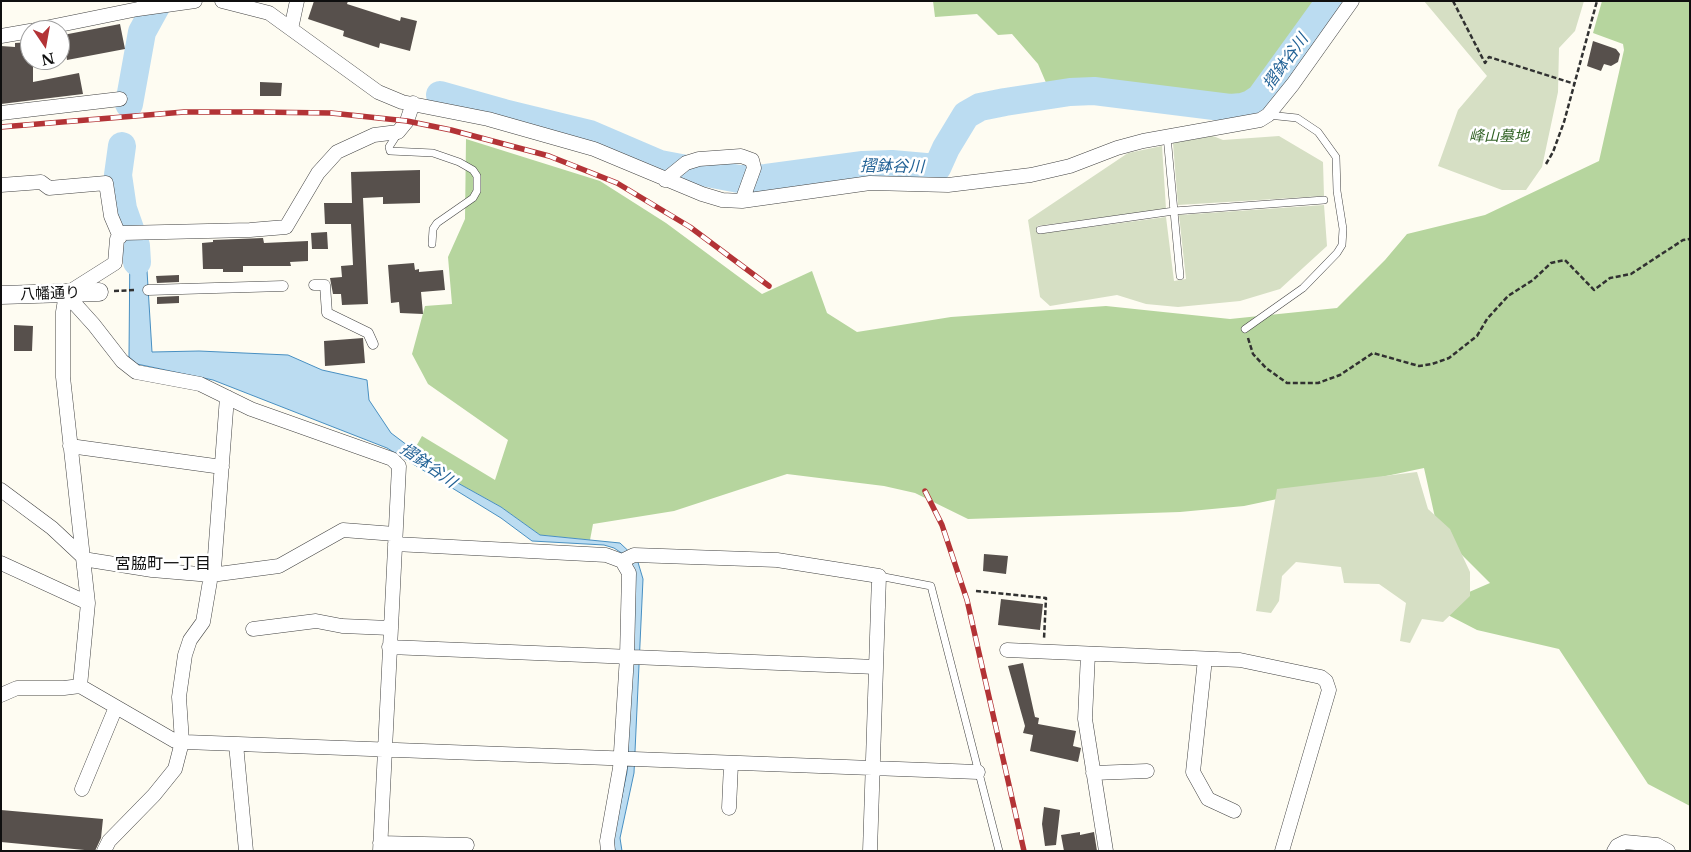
<!DOCTYPE html>
<meta charset="utf-8">
<style>
body{margin:0}
#map{position:relative;width:1691px;height:852px;overflow:hidden;background:#fefcf2;font-family:"Libre Baskerville",serif}
canvas{display:block}
.frame{position:absolute;inset:0;border:2px solid #0f0f0f;pointer-events:none}
.north{position:absolute;left:20px;top:20px;width:50px;height:50px;box-sizing:border-box;background:#fff;border:1px solid #9f9f9f;border-radius:50%;rotate:168deg;font-size:14px;font-weight:700;line-height:20px;text-align:center;color:#0f0f0f}
.north::after{content:'';display:block;margin:auto;width:18px;height:22px;background:#b33336;clip-path:polygon(50% 0,100% 100%,50% 72%,0 100%)}
</style>
<div id="map">
<canvas width="1691" height="852"></canvas>
<div class="frame"></div>
<div class="north">N</div>
</div>
<script>
const ctx = document.querySelector('canvas').getContext('2d');
ctx.lineJoin = 'round';
function fillPath(path, color) { ctx.fillStyle = color; ctx.fill(path, 'evenodd'); }
const shape = rows => new Path2D(rows.map(r => 'M' + r).join(''));
function stroke(path, color, width, dash) { ctx.strokeStyle = color; ctx.lineWidth = width; ctx.lineCap = dash ? 'butt' : 'round'; ctx.setLineDash(dash || []); ctx.stroke(path); }
function label(font, color, halo, rows, align = 'center') {
  ctx.font = font + ' "Libre Baskerville","Noto Sans JP",serif'; ctx.lineWidth = 5; ctx.setLineDash([]); ctx.textBaseline = 'middle'; ctx.strokeStyle = halo; ctx.fillStyle = color; for (const [text, x, y, turn = 0] of rows) {
    ctx.save(); ctx.translate(x, y); ctx.rotate((+turn || 0) * Math.PI / 180); ctx.textAlign = isNaN(turn) ? turn : align; if (halo) ctx.strokeText(text, 0, 0); ctx.fillText(text, 0, 0); ctx.restore();
  }
}
fillPath(shape([
 [933,1,1333,1,1282,81,1255,107,1238,114,1084,97,1047,85,1038,64,1012,34,998,35,977,14,935,17],
 [1602,1,1690,1,1690,806,1648,784,1559,649,1477,630,1417,599,1453,599,1490,583,1438,531,1424,468,1244,506,1180,512,968,519,915,493,884,486,787,474,674,511,593,524,590,540,540,535,501,507,456,482,414,450,422,436,495,480,508,440,428,384,412,354,425,306,452,304,448,257,465,219,466,139,600,181,666,223,762,294,812,271,827,313,857,332,951,317,1106,306,1230,319,1337,308,1385,260,1407,234,1485,215,1599,161,1624,50,1623,44,1593,33]
]), '#b6d59e');
fillPath(shape([
 [1424,1,1584,1,1575,31,1559,48,1558,92,1542,167,1526,190,1502,190,1438,166,1458,110,1487,76],
 [1213,136,1223,140,1279,136,1323,162,1324,196,1178,205,1173,143],
 [1162,146,1166,209,1037,226,1038,234,1166,217,1174,281,1186,279,1179,215,1324,205,1327,246,1280,289,1240,301,1178,307,1146,304,1117,295,1050,306,1040,297,1028,220,1128,153],
 [1417,472,1428,509,1450,529,1470,572,1470,596,1443,622,1422,619,1410,643,1400,641,1406,603,1379,584,1344,583,1341,567,1296,562,1282,576,1279,601,1271,613,1256,611,1277,489]
]), '#d6dfc4');
const water = shape([
 [145,238,152,352,199,351,288,355,322,370,367,380,369,400,391,433,456,482,501,507,540,535,620,543,637,559,643,579,634,773,620,838,622,851,615,851,613,839,627,772,635,577,623,554,614,548,604,545,532,541,501,518,387,448,213,380,137,364,129,357,130,239,145,238]
]);
fillPath(water, '#bbdcf1');
stroke(water, '#488fc1', 1);
stroke(shape([
 [440,95,504,113,590,134,660,164,739,179,766,178,863,165,892,164,937,168,946,148,966,115,980,107,1005,102,1070,92,1094,91,1230,108,1242,107,1251,104,1260,98,1330,1],
 [129,104,142,32,159,1],
 [122,146,118,175,123,209,136,246,137,262]
]), '#bbdcf1', 28);
fillPath(shape([
 [314,1,348,1,347,4,400,21,401,17,417,21,410,51,380,43,379,48,343,36,344,31,308,19],
 [120,24,125,49,67,60,63,35],
 [1593,41,1616,49,1620,54,1618,62,1611,66,1604,64,1601,71,1587,66],
 [30,42,30,60,33,60,33,82,79,73,83,94,1,104,1,46,15,47,15,43],
 [260,82,282,83,281,96,260,96],
 [420,170,420,203,383,204,383,197,363,198,368,304,342,305,341,294,333,294,330,278,342,277,341,266,353,265,351,224,325,224,324,203,352,203,351,172],
 [327,232,328,249,312,249,311,233],
 [263,238,264,243,308,241,308,261,290,262,291,266,243,266,243,272,223,272,223,269,203,269,202,243,213,242,213,240],
 [414,263,415,270,419,269,419,272,443,270,445,290,421,292,423,314,400,313,399,302,391,303,388,265],
 [179,275,179,282,157,283,156,276],
 [179,296,179,303,157,304,157,297],
 [14,325,33,326,32,351,14,351],
 [363,338,365,363,325,366,324,341],
 [984,554,1008,556,1006,574,983,571],
 [1001,599,1043,604,1040,630,998,625],
 [1023,663,1035,717,1039,718,1038,724,1076,731,1073,746,1081,748,1078,762,1030,751,1033,735,1023,733,1025,726,1008,666],
 [1044,807,1060,810,1056,845,1045,846,1042,824],
 [1,810,103,819,101,838,95,851,1,842],
 [1080,832,1080,835,1094,832,1097,851,1064,851,1061,835]
]), '#57504c');
const service = shape([
 [398,133,389,147,390,151,433,153,459,162,473,170,477,176,477,191,473,198,437,223,433,229,432,244],
 [1167,136,1180,276],
 [1040,230,1174,211,1324,200],
 [1245,329,1303,288,1337,253,1342,245,1343,229,1337,191,1336,157,1318,132,1297,118,1268,115],
 [879,576,931,586,999,851]
]);
const pedestrian = shape([
 [314,285,325,285,327,313,368,333,373,344],
 [148,290,283,286]
]);
const minor = shape([
 [222,1,269,13,378,92,402,102,488,119,594,149,702,194,722,200,742,201,870,183,948,185,1031,175,1070,166,1117,148,1143,141,1260,120,1268,115,1293,84,1352,1],
 [291,29,297,1],
 [35,30,138,9,195,1],
 [1,36,30,31],
 [1,113,120,99],
 [665,180,686,163,699,159,741,156,752,160,754,168,742,201],
 [1,185,41,182,49,188,106,183,111,216,120,237],
 [66,294,94,325,122,361,136,372,200,384,251,409,392,459,399,466,380,851],
 [70,446,222,467],
 [1,490,52,528,83,557],
 [395,544,606,555,622,561,629,573,627,656,620,768,607,841,608,851],
 [83,559,152,570,211,575,279,566,343,530,395,534],
 [622,561,634,555,777,560,879,576,870,851],
 [1,563,88,603],
 [253,629,316,621,342,626,390,628],
 [389,647,876,667],
 [1007,650,1240,660,1321,677,1326,681,1329,690,1282,851],
 [1088,654,1085,719,1106,851],
 [1205,659,1193,772,1208,799,1234,811],
 [80,686,88,603,63,377,63,312,66,294,115,263,117,239,123,233,250,230,286,227,318,173,337,152,374,135,398,132,407,121,413,103],
 [1,695,17,688,64,688,80,686,175,741,185,742,978,772],
 [236,744,246,851],
 [1093,773,1147,771],
 [82,789,116,707],
 [729,808,731,764],
 [380,843,467,845],
 [104,851,109,841,154,795,175,769,182,742,179,697,185,655,190,640,203,622,211,575,214,569,227,397],
 [1614,851,1617,846,1625,842,1657,845,1668,851]
]);
const tertiary = shape([
 [1,295,99,292]
]);
stroke(service, '#424242', 8);
stroke(pedestrian, '#424242', 11);
stroke(minor, '#424242', 15);
stroke(tertiary, '#424242', 19);
stroke(shape([
 [1453,1,1485,63,1489,57,1575,84],
 [1546,164,1553,152,1564,122,1597,1],
 [114,291,136,290],
 [1248,338,1253,354,1266,368,1287,383,1318,383,1340,375,1373,353,1419,366,1432,364,1449,358,1477,336,1487,319,1508,296,1533,280,1551,263,1565,260,1594,290,1610,278,1631,274,1683,240,1690,239],
 [976,591,1046,598,1044,639]
]), '#313131', 2.5, [5, 2.5]);
stroke(service, '#fff', 7);
stroke(pedestrian, '#fff', 10);
stroke(minor, '#fff', 14);
stroke(tertiary, '#fff', 18);
const rail = shape([
 [1,127,184,112,256,112,331,113,407,121,451,130,549,156,617,183,690,227,769,286],
 [925,491,942,525,967,600,1024,851]
]);
stroke(rail, '#b33336', 5.5);
stroke(rail, '#fff', 4, [11]);
label('italic 15px', '#306124', '#fff', [
 ["峰山墓地",1499,137]
]);
label('15px', '#0f0f0f', '#fff', [
 ["八幡通り",50,294,-2]
]);
label('italic 16px', '#226296', '#fff', [
 ["摺鉢谷川",1286,62,-54],
 ["摺鉢谷川",892,167,1],
 ["摺鉢谷川",428,466,35]
]);
label('16px', '#0f0f0f', '#fff', [
 ["宮脇町一丁目",163,564]
]);
</script>
